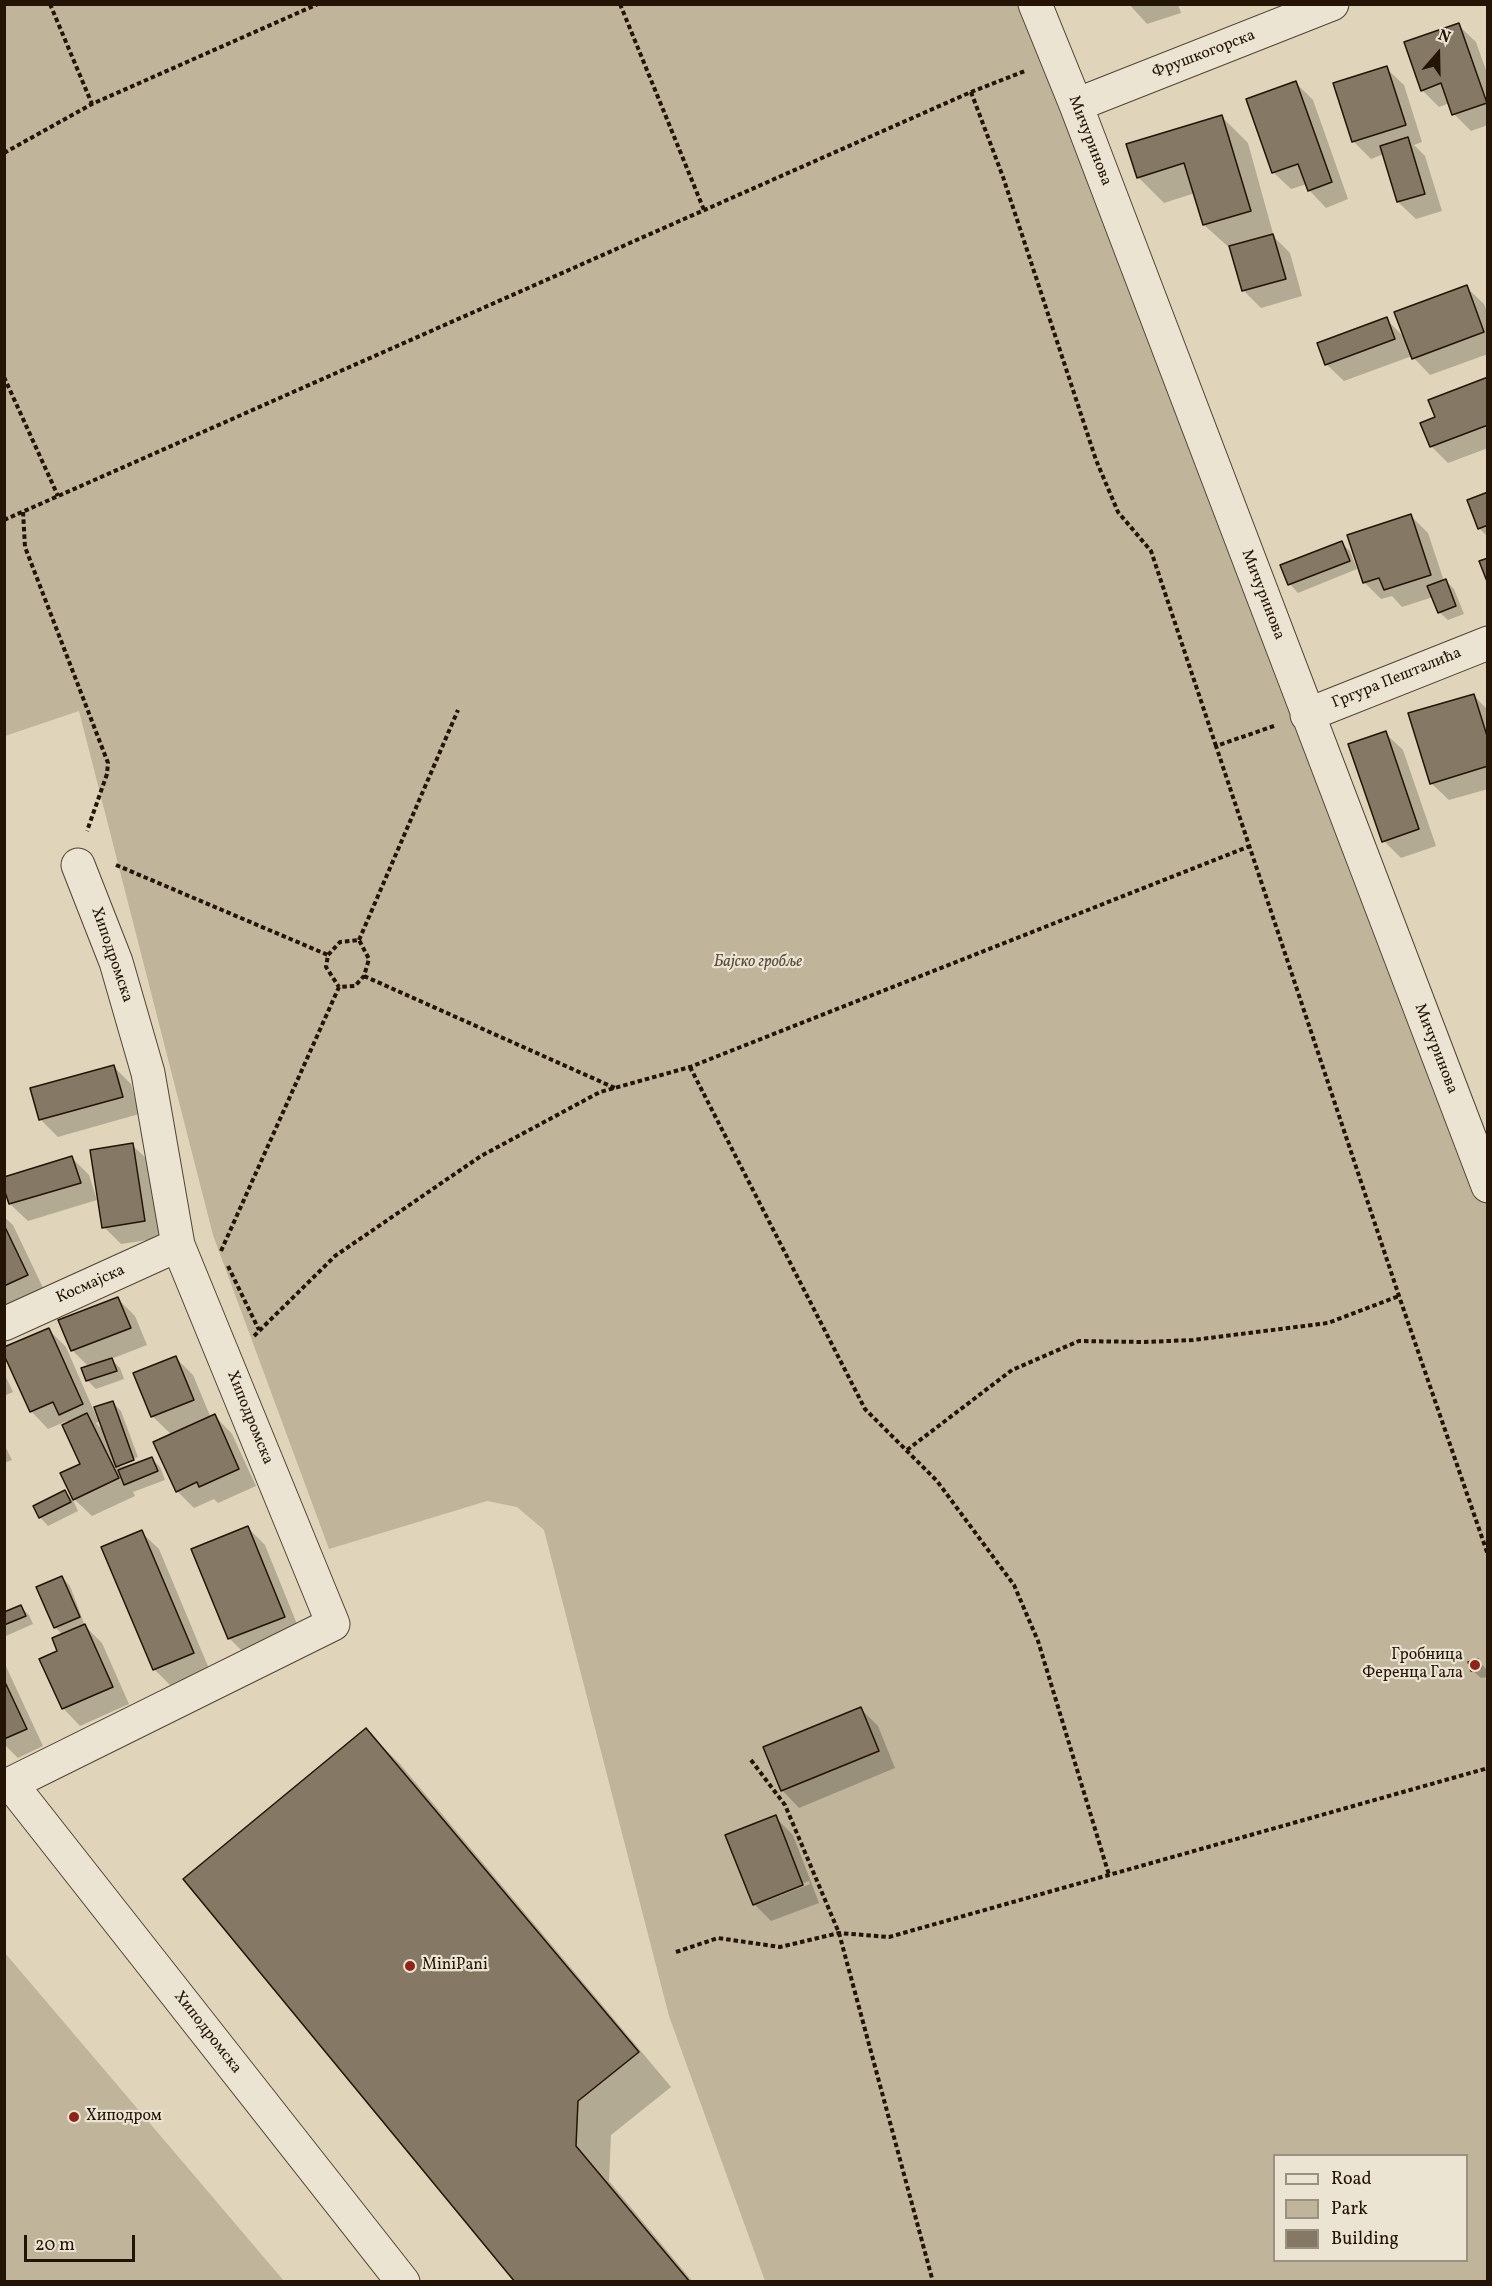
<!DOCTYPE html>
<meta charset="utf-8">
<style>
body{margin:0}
#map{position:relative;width:1492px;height:2286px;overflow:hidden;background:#e0d5ba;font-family:Vollkorn,serif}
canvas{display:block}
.frame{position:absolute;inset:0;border:6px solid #231406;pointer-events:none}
.legend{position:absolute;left:1273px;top:2154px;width:195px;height:108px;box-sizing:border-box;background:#ebe4d2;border:2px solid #9b9180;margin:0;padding:8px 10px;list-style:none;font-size:18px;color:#231406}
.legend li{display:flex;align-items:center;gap:12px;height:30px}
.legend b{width:30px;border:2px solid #9b9180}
.north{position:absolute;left:1408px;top:24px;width:60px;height:60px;-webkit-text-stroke:4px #ebe4d2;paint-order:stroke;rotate:20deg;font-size:16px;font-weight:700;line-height:24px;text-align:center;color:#231406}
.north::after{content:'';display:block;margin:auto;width:21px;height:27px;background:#231406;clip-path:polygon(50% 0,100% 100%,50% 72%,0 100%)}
.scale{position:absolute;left:24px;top:2235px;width:111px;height:27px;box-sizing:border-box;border:3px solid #231406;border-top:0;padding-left:8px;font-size:18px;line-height:21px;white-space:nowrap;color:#231406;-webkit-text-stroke:4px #ebe4d2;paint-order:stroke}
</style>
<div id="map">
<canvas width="1492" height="2286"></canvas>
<div class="frame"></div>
<ul class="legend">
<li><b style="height:8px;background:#ebe4d2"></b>Road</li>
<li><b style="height:16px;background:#c0b49b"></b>Park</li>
<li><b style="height:16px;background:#857864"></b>Building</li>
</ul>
<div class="north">N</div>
<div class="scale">20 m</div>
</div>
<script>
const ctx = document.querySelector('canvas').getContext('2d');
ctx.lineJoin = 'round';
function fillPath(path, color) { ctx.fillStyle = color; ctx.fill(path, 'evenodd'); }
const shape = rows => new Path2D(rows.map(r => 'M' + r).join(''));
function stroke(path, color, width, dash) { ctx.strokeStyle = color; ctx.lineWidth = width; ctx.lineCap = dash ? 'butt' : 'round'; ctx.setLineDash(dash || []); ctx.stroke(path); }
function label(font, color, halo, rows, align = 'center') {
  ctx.font = font + ' Vollkorn,serif'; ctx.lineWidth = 4.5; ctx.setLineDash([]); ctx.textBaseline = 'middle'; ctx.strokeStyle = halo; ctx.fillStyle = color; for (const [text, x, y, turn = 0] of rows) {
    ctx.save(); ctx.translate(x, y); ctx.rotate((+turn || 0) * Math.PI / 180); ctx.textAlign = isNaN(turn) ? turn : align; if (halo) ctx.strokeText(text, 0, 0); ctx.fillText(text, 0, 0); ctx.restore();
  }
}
fillPath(shape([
 [4,5,1024,5,1487,1203,1487,2281,765,2281,669,2016,544,1530,517,1507,487,1501,329,1549,213,1235,79,711,5,736],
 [1274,2156,1466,2156,1466,2260,1274,2260],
 [5,1953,284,2281,5,2281]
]), '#c0b49b');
fillPath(shape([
 [1129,4,1178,4,1181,13,1147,24],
 [1458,25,1476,42,1488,76,1488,125,1471,131,1454,114,1450,103,1439,107,1422,90],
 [1386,68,1404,85,1422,142,1414,145,1425,156,1442,211,1416,219,1398,202,1384,154,1371,159,1353,141],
 [1295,82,1313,100,1348,199,1326,208,1309,190,1307,184,1291,189,1273,172],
 [1222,117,1248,143,1274,237,1290,253,1302,296,1261,308,1243,290,1232,250,1204,225,1195,193,1164,203,1138,177],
 [1466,287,1484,304,1488,314,1488,354,1430,375,1412,356,1344,381,1326,364,1386,319,1405,338],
 [1488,379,1488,448,1448,463,1431,446],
 [1488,494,1488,537,1479,528],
 [1411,516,1428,533,1444,581,1445,580,1454,589,1464,614,1448,620,1439,612,1433,597,1402,607,1392,596,1381,599,1364,582],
 [1341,543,1350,551,1357,569,1298,593,1290,584,1282,566],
 [1473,695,1488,710,1488,789,1449,800,1431,783],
 [1385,733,1403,750,1436,846,1401,858,1384,841],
 [113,1066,131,1084,139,1114,58,1137,41,1120,32,1089],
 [132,1145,150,1162,162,1238,121,1244,104,1227],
 [72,1158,89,1175,97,1200,28,1221,10,1204,4,1184],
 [4,1217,13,1225,45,1292,4,1310],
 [118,1299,135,1316,147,1345,111,1359,120,1368,124,1379,96,1389,87,1380,89,1367,72,1350],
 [48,1329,66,1347,97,1418,113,1403,121,1411,138,1457,120,1464,120,1467,151,1458,160,1467,165,1480,133,1492,135,1496,92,1516,74,1499,82,1464,69,1423,67,1421,48,1429,31,1411],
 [101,1421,105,1433,96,1423],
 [176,1358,193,1375,211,1418,215,1416,232,1434,256,1486,218,1503,214,1499,194,1508,177,1491,172,1435,152,1416],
 [4,1373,13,1392,4,1396],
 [4,1444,12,1460,4,1463],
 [65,1492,73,1500,78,1511,48,1526,40,1517],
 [248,1528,265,1545,301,1634,247,1656,229,1638],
 [141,1532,159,1549,210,1671,171,1686,154,1669],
 [62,1577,70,1586,85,1626,102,1643,129,1704,80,1726,63,1708,59,1652,63,1635,55,1627],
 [20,1606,29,1615,33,1624,6,1636,4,1613],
 [1478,1660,1486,1669,1488,1677,1481,1678,1472,1670],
 [4,1662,43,1746,18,1758,4,1744],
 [861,1709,878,1726,895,1768,799,1808,782,1790],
 [366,1730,400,1764,671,2087,611,2135,609,2181,693,2282,517,2282],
 [775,1817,793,1835,819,1903,771,1921,754,1904],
 [809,1881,810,1884,761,1903,761,1900]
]), '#0003');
const building = shape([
 [1459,23,1487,103,1452,115,1441,83,1421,91,1404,42,1459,23],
 [1387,66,1406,125,1352,142,1333,83,1387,66],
 [1296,81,1332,182,1308,191,1298,164,1272,173,1246,99,1296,81],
 [1222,115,1251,211,1203,225,1184,163,1137,178,1126,144,1222,115],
 [1408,137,1425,194,1397,202,1380,146,1408,137],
 [1273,234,1286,279,1242,291,1229,246,1273,234],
 [1467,285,1484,332,1412,359,1394,312,1467,285],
 [1387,317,1395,339,1325,365,1317,343,1387,317],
 [1488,377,1488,425,1430,447,1420,423,1435,417,1428,400,1488,377],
 [1488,492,1488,525,1478,529,1467,500,1488,492],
 [1411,514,1431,575,1384,590,1379,578,1363,583,1347,535,1411,514],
 [1342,541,1350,561,1288,585,1280,565,1342,541],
 [1488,558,1488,584,1479,561,1488,558],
 [1446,579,1456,606,1438,613,1427,586,1446,579],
 [1474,694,1488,739,1488,766,1430,784,1408,713,1474,694],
 [1386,731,1419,829,1382,842,1348,744,1386,731],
 [114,1065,123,1097,39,1120,30,1088,114,1065],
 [133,1143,145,1221,102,1228,90,1150,133,1143],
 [72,1156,81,1183,9,1204,4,1189,4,1177,72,1156],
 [4,1225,28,1275,4,1286,4,1225],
 [118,1297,131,1328,71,1351,58,1320,118,1297],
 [49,1328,83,1404,59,1415,53,1402,30,1412,4,1355,4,1347,49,1328],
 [176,1356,194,1400,151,1417,133,1373,176,1356],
 [112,1358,117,1371,86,1381,81,1368,112,1358],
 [113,1401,134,1460,116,1467,94,1407,113,1401],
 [87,1413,119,1478,73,1500,60,1473,80,1464,62,1425,87,1413],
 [215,1414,239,1469,199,1487,197,1482,176,1492,153,1442,215,1414],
 [152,1457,158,1471,124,1485,118,1470,152,1457],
 [65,1490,71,1502,39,1518,33,1506,65,1490],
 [248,1526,285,1617,228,1639,191,1549,248,1526],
 [142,1530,194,1653,153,1670,101,1547,142,1530],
 [62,1576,80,1617,54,1628,36,1587,62,1576],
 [21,1605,26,1616,4,1625,4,1612,21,1605],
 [85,1624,113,1687,62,1709,39,1659,57,1651,52,1638,85,1624],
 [1478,1659,1481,1668,1471,1671,1468,1662,1478,1659],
 [4,1680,27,1729,4,1739,4,1680],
 [861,1707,879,1751,781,1791,763,1747,861,1707],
 [366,1728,639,2052,578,2101,576,2146,690,2282,515,2282,183,1879,366,1728],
 [776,1815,803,1885,753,1905,725,1835,776,1815]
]);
fillPath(building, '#857864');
stroke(building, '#231406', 1.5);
const minor = shape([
 [1035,4,1076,105,1488,1186],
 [1076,105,1332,4],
 [1307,715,1488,643],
 [4,1324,178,1245],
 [11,1784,403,2282],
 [4,1787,333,1624,178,1245,148,1073,116,962,78,865]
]);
stroke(minor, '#524433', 35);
stroke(shape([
 [50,4,92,104],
 [620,4,704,210],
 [971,92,1003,177,1096,460,1118,512,1151,551,1216,746],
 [4,153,92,104,318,4],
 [4,377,58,496],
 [23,512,25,547,108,763,107,774,87,831],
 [4,520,971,92,1025,71],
 [1274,726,1216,746,1399,1296,1488,1555],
 [116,865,328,955],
 [359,940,458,710],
 [364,976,615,1088],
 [690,1067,865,1409,937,1481,1014,1585,1038,1641,1109,1875],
 [221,1251,339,987,355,986,364,976,369,959,359,940,340,942,328,955,326,967,339,987],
 [228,1266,259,1330],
 [254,1336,335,1256,481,1156,600,1092,690,1067,1250,846],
 [907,1450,1012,1370,1079,1341,1144,1342,1193,1340,1328,1323,1399,1296],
 [751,1760,785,1805,839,1933,933,2282],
 [676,1952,718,1938,780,1947,839,1933,889,1937,1488,1768]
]), '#231406', 4, [4.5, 3]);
stroke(minor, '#ebe4d2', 33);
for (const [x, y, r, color] of [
 [1475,1665,6,"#8f2418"],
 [410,1966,6,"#8f2418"],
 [74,2117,6,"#8f2418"]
]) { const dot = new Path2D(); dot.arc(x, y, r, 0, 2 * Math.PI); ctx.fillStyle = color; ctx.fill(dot); stroke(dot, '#ebe4d2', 2); }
label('16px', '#231406', '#ebe4d2', [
 ["Фрушкогорска",1204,55,-21],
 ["Мичуринова",1089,141,69],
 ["Мичуринова",1262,595,69],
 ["Гргура Пешталића",1397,679,-22],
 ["Хиподромска",111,955,71],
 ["Мичуринова",1435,1049,69],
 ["Космајска",91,1285,-24],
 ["Хиподромска",249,1418,68],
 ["Хиподромска",207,2033,52]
]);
label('italic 16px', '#5a4c3a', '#ebe4d2', [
 ["Бајско гробље",758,963]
]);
label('16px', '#231406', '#ebe4d2', [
 ["Гробница",1463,1656,"right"],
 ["Ференца Гала",1463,1674,"right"],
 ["MiniPani",422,1966],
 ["Хиподром",86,2117]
], 'left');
</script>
